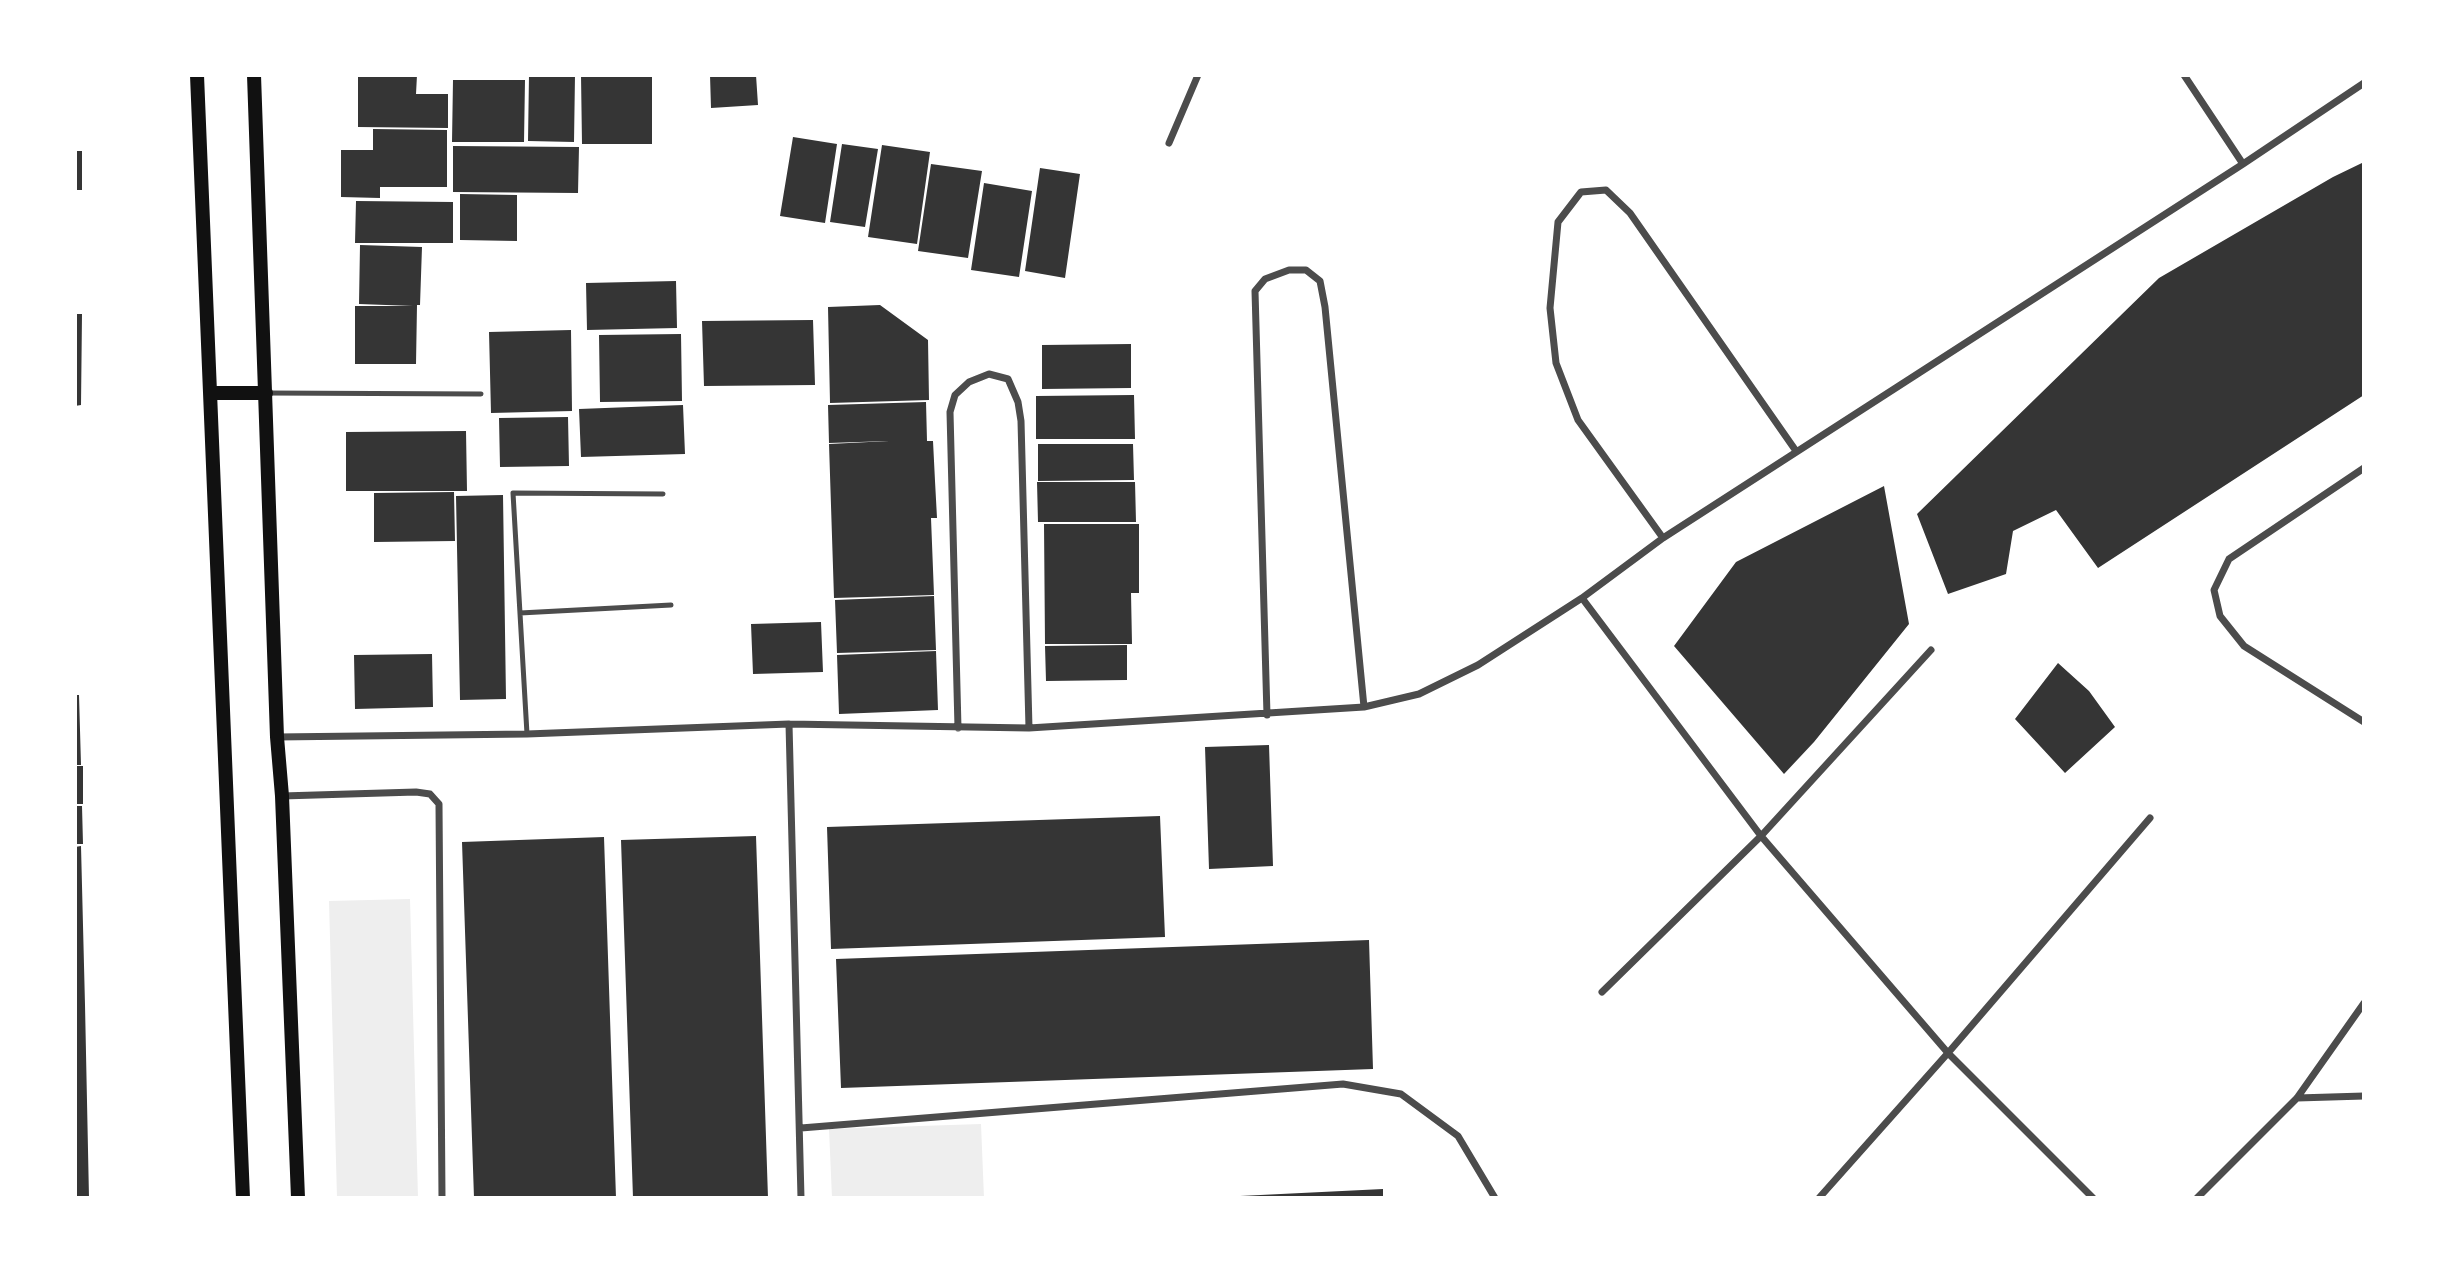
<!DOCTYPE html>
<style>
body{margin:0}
#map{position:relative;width:2439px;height:1273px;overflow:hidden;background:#fff;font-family:Montserrat,sans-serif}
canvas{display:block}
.frame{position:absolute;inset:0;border:77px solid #fff;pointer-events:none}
</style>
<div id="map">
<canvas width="2439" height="1273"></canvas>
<div class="frame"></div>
</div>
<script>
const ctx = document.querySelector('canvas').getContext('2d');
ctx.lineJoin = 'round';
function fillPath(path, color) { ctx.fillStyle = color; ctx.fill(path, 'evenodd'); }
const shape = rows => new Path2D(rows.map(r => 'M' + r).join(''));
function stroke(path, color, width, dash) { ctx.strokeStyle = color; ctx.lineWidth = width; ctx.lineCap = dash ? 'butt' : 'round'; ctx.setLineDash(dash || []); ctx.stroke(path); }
fillPath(shape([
 [410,899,418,1198,337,1198,329,901],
 [981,1124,984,1198,832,1198,829,1129]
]), '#eee');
fillPath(shape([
 [358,75,417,75,416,94,448,94,448,128,358,127],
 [529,75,575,75,574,142,528,141],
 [581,75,652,75,652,144,582,144],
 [710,75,756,75,758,105,711,108],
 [453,80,525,80,524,142,452,142],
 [373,129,447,130,447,187,380,187,380,198,341,197,341,150,373,150],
 [793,137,837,144,825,223,780,216],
 [842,144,878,149,865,227,830,222],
 [882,145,930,152,917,244,868,237],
 [453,146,579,147,578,193,453,192],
 [75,151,82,151,82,190,75,190],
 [2364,162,2364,395,2098,568,2056,510,2013,531,2006,574,1948,594,1917,514,2159,278,2333,177],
 [931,164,982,171,968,258,918,251],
 [1040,168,1080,174,1065,278,1025,271],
 [984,183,1032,191,1019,277,971,270],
 [460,194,517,195,517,241,460,240],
 [356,201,453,202,453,243,355,243],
 [360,245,422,247,420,305,417,305,416,364,355,364,355,306,413,306,359,304],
 [676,281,677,328,587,330,586,283],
 [880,305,928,340,929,400,830,403,828,307],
 [75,314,82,314,81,405,75,406],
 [813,320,815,385,704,386,702,321],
 [571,330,572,411,491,413,489,332],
 [681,334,682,401,600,402,599,335],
 [1131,344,1131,388,1042,389,1042,345],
 [1134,395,1135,439,1036,439,1036,396],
 [926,402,927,441,933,441,935,481,937,518,931,518,934,595,834,598,829,444,889,441,829,443,828,405],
 [683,405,685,454,581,457,579,409],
 [568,417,569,466,500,467,499,418],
 [466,431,467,491,346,491,346,432],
 [1038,444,1133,444,1134,480,1038,481],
 [1037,482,1135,482,1136,522,1038,522],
 [1884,486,1909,624,1814,742,1784,774,1674,646,1736,562],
 [454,492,455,541,374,542,374,493],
 [503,495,506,699,460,700,456,496],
 [1044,524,1139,524,1139,593,1131,593,1132,644,1045,644],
 [934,596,936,650,837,653,835,600],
 [821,622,823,672,753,674,751,624],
 [1127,645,1127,680,1046,681,1045,646],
 [936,651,938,710,839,714,837,655],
 [432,654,433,707,355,709,354,655],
 [2058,663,2089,691,2115,727,2065,773,2015,719],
 [75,695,79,695,81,765,75,765],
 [1269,745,1273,866,1209,869,1205,747],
 [75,766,83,766,83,804,75,804],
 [75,806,82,806,83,844,75,844],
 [1160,816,1165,937,831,949,827,827],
 [756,836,768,1198,633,1198,621,840],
 [604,837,616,1198,474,1198,462,842],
 [81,846,85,1005,89,1198,75,1198,75,847],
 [1369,940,1373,1069,841,1088,836,959],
 [1383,1189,1383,1198,1240,1198,1240,1196]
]), '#353535');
stroke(shape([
 [266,393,481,394],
 [520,613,671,605],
 [527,734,513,493,663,494]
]), '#4c4c4c', 5);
stroke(shape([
 [2184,75,2243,164],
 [1169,143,1198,75],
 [2364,468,2229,559,2214,590,2220,616,2244,646,2364,722],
 [1663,538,1578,420,1556,363,1550,308,1558,222,1581,192,1606,190,1630,213,1796,451],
 [1582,598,1761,836,1948,1053,2093,1198],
 [1267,715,1255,291,1265,279,1289,270,1306,270,1320,281,1325,307,1364,707],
 [789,724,801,1198],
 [958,728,950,412,955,395,969,382,989,374,1008,379,1018,402,1021,421,1029,728],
 [277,737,527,734,789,724,1029,728,1364,707,1419,694,1478,665,1582,598,1663,538,2243,164,2364,83],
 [282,796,416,792,430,794,439,804,442,1198],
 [1602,992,1761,836,1931,650],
 [2297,1098,2364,1096],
 [801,1128,1343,1084,1401,1094,1458,1136,1495,1198],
 [1819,1198,1948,1053,2150,818],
 [2197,1198,2297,1098,2364,1003]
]), '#4c4c4c', 7);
stroke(shape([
 [197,75,243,1198],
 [254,75,277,737,282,796,298,1198],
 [210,393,266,393]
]), '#111', 14);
</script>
